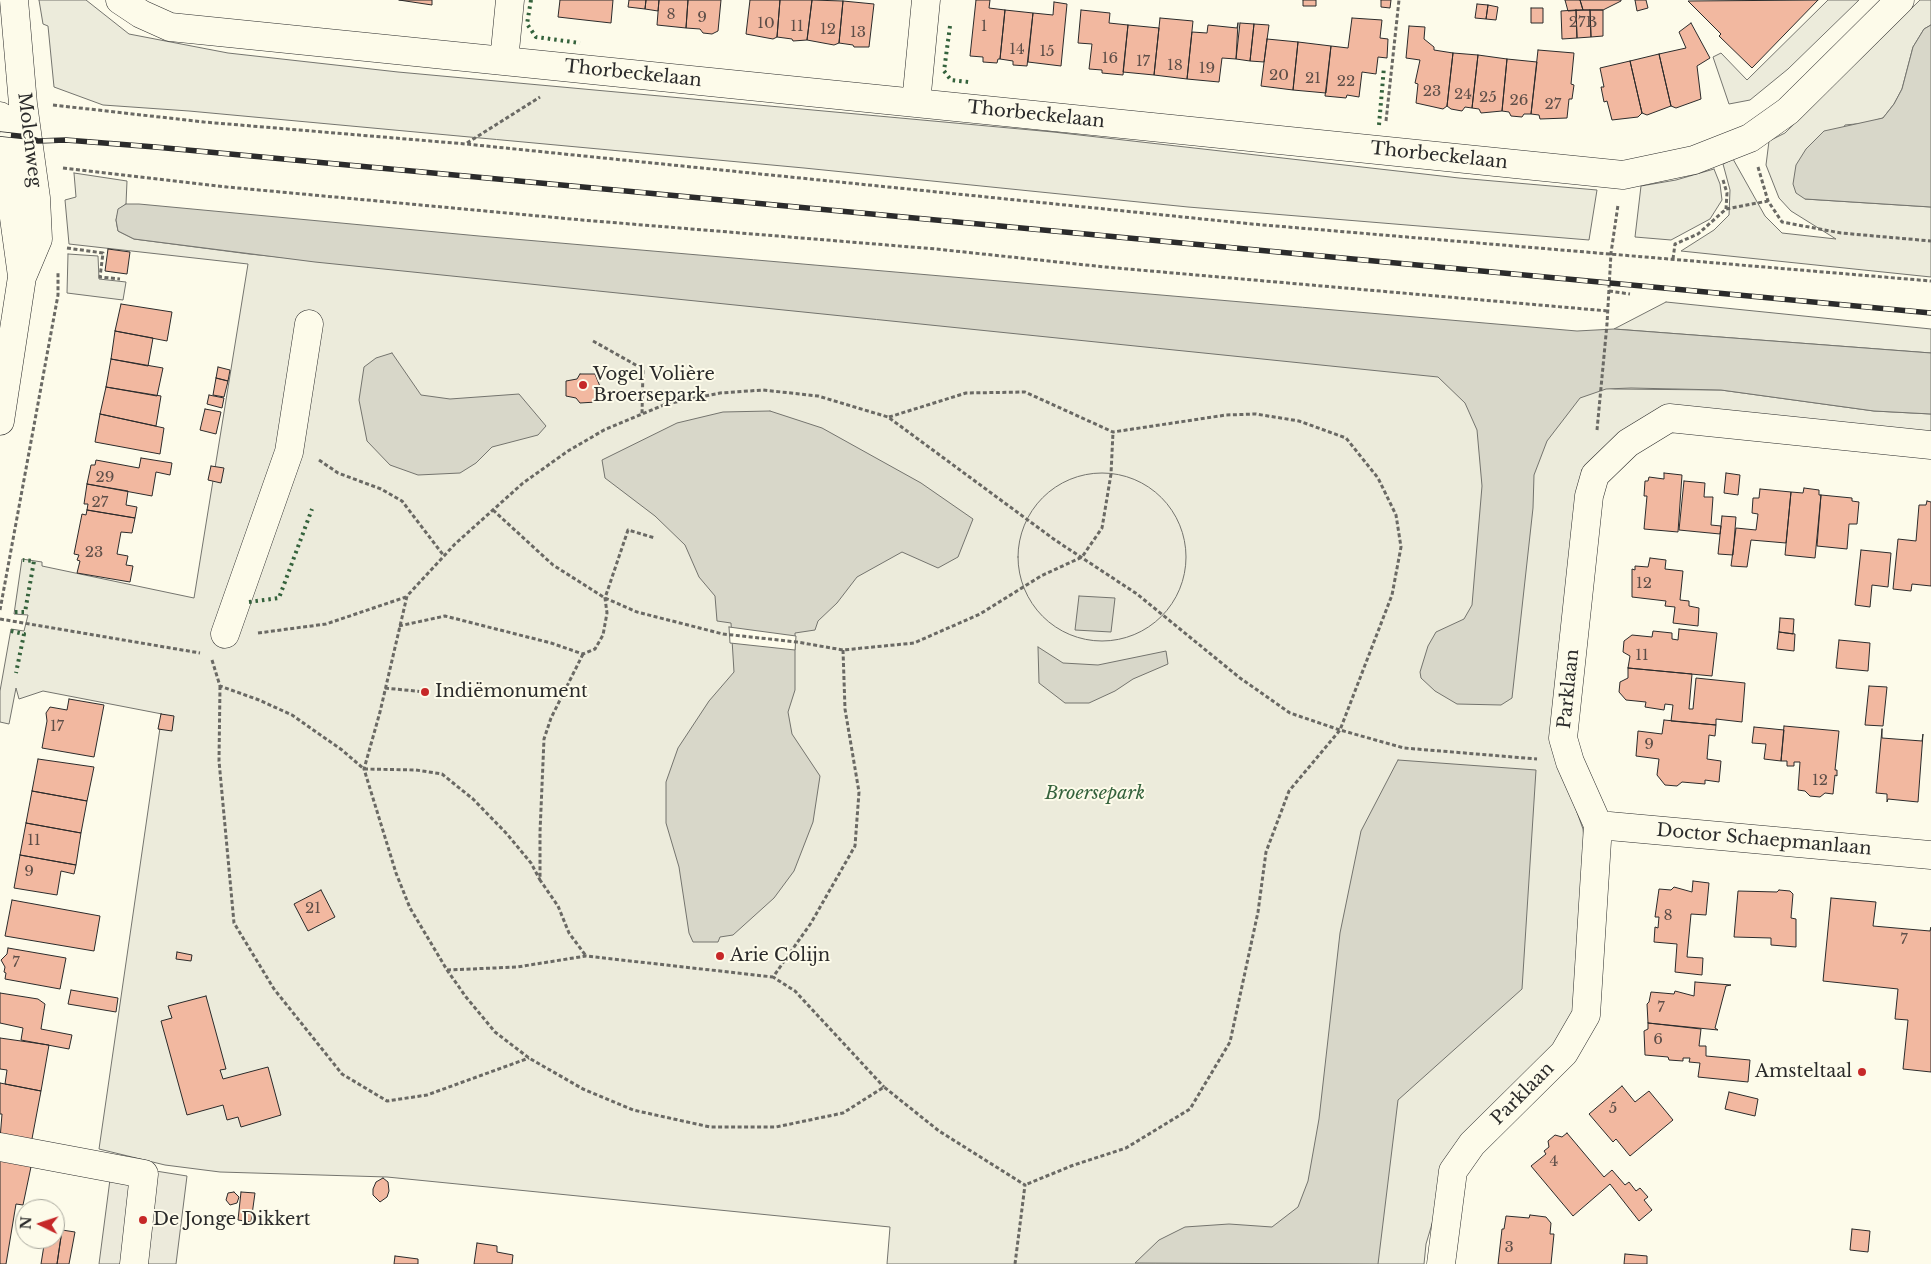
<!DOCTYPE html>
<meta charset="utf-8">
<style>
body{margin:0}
#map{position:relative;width:1931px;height:1264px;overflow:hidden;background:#fdfbea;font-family:"Libre Baskerville",serif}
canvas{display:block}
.north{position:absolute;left:15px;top:1199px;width:50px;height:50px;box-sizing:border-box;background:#fdfbea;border:1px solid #a9a89e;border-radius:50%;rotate:274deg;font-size:14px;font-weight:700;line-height:20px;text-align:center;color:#2b2b2b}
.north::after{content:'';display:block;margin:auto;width:18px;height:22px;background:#c62828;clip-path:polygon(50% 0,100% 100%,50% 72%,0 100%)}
</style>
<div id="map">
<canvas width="1931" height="1264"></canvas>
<div class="north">N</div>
</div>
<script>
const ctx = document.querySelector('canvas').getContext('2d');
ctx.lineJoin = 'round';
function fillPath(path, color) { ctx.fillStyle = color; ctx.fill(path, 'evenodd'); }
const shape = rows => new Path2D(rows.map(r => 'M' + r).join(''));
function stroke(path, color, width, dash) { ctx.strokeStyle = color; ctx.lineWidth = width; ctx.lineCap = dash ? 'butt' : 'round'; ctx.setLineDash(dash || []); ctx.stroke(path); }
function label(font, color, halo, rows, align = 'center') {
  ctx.font = font + ' "Libre Baskerville",serif'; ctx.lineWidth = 4; ctx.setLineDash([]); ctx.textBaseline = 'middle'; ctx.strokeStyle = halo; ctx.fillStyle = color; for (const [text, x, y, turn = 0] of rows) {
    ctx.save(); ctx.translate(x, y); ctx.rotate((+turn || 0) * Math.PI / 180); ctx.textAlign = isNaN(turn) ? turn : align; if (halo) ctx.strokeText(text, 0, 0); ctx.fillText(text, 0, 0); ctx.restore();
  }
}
const green = shape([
 [39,0,86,0,129,34,228,53,398,72,1053,132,1459,178,1597,190,1589,240,1188,207,804,168,189,111,103,105,54,87,48,26,43,24,39,0],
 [1828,0,1859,0,1788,69,1750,100,1729,104,1713,57,1721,53,1747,80,1828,0],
 [1920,0,1931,0,1931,25,1924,29,1913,47,1902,89,1894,104,1883,118,1866,123,1845,125,1805,199,1931,207,1931,277,1681,251,1714,230,1729,215,1730,190,1723,164,1733,159,1765,216,1782,233,1836,239,1791,211,1779,198,1766,165,1769,141,1785,133,1920,0],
 [1714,169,1720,184,1722,200,1710,219,1671,240,1635,237,1641,186,1676,180,1714,169],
 [74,173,127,181,126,204,119,209,116,220,118,231,134,239,249,254,1615,389,1721,390,1874,411,1931,414,1931,436,1659,409,1582,469,1557,697,1573,801,1583,829,1584,842,1573,1023,1562,1041,1454,1150,1426,1244,1424,1264,887,1264,890,1227,387,1177,220,1172,165,1165,99,1149,162,714,43,691,19,699,16,688,9,724,0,722,0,691,11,629,24,631,28,615,14,614,22,559,42,562,42,566,194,598,248,264,69,244,65,200,76,197,74,173],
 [68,254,98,256,99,279,126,282,123,300,67,293,68,254],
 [1666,302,1931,329,1931,353,1614,329,1666,302]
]);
fillPath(green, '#ecebdb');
stroke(green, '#74746e', 1);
const parking = shape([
 '1018 557a84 84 0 1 1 168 0a84 84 0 1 1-168 0Z',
 [112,1164,187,1176,176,1264,99,1264,112,1164]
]);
fillPath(parking, '#eceadb');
stroke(parking, '#74746e', 1);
const water = shape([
 [1931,25,1931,207,1805,199,1796,193,1793,184,1796,165,1806,149,1824,131,1883,118,1894,104,1902,89,1913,47,1924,29,1931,25],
 [126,204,139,204,479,236,1577,331,1614,329,1931,353,1931,414,1874,411,1721,390,1631,388,1606,389,1580,398,1547,441,1534,475,1533,508,1512,698,1501,705,1457,704,1435,691,1421,678,1420,672,1428,646,1436,632,1464,619,1472,605,1482,486,1477,430,1465,403,1438,377,315,262,134,239,118,231,116,220,118,209,126,204],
 [392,353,421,395,450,399,519,394,546,426,538,435,492,447,476,463,460,473,418,475,390,465,367,441,359,400,364,367,376,358,392,353],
 [770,411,822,428,921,483,973,519,958,557,938,568,902,552,857,577,837,603,818,621,815,630,795,633,795,690,788,712,792,734,820,776,813,822,794,871,774,898,733,935,720,937,718,942,693,942,689,933,679,867,666,823,666,782,678,748,709,701,734,672,731,623,717,621,715,596,699,577,685,545,655,516,605,478,602,460,677,423,723,412,770,411],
 [1079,596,1115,598,1111,632,1075,630,1079,596],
 [1038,647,1063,663,1098,665,1166,651,1168,664,1133,679,1115,691,1089,703,1065,703,1039,683,1038,647],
 [1398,760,1536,770,1522,989,1398,1100,1378,1264,1135,1263,1159,1240,1185,1227,1229,1224,1272,1227,1298,1207,1308,1181,1319,1119,1340,933,1361,831,1398,760]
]);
fillPath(water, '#d8d7c9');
stroke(water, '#74746e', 1);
const pier = shape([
 [729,627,796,636,795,650,730,643,729,627]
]);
fillPath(pier, '#fdfbea');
stroke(pier, '#74746e', 1);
const building = shape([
 [399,0,432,0,432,5,399,0],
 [560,0,613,0,611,23,558,17,560,0],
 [629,0,646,0,645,9,628,7,629,0],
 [646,0,659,0,658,11,645,9,646,0],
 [659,0,688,0,686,28,657,25,659,0],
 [688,0,721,0,718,31,712,34,703,33,700,29,686,28,688,0],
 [750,0,780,0,777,37,773,39,746,34,750,0],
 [780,0,812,0,807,40,793,41,792,39,777,37,780,0],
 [812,0,843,1,839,43,834,45,807,40,812,0],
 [976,0,990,0,989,8,1005,10,1000,59,998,59,997,63,983,62,983,57,970,56,976,0],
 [1303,0,1316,0,1316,6,1303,6,1303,0],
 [1381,0,1391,0,1390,8,1381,7,1381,0],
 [1565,0,1580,0,1583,10,1568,11,1565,0],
 [1580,0,1621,0,1621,1,1603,10,1583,10,1580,0],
 [1635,0,1646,0,1648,8,1637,11,1635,0],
 [1818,0,1752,68,1719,36,1721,34,1688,1,1818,0],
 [843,1,874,4,869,47,854,47,853,45,839,43,843,1],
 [1054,2,1067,4,1061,66,1028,62,1033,13,1053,15,1054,2],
 [1477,4,1488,5,1486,19,1475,18,1477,4],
 [1488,5,1498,7,1496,20,1486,19,1488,5],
 [1531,8,1543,8,1543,23,1531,23,1531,8],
 [1005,10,1033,13,1027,66,1013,65,1013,61,1000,59,1005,10],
 [1081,10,1110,13,1109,23,1128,25,1123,75,1102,73,1102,70,1089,69,1092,44,1078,43,1081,10],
 [1576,10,1577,38,1562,39,1561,11,1576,10],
 [1576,10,1590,10,1591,37,1577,38,1576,10],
 [1590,10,1603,10,1603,36,1591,37,1590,10],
 [1160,18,1193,21,1187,79,1154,75,1160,18],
 [1352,18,1382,20,1380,38,1388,39,1387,58,1378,57,1376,74,1362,72,1359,97,1347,95,1346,98,1325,96,1331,46,1348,48,1352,18],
 [1238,23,1236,59,1222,58,1219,82,1187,79,1192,32,1207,33,1208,25,1237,28,1238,23],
 [1240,23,1254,24,1250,61,1236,59,1240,23],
 [1691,23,1710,58,1697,66,1701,99,1676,108,1671,106,1659,54,1686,48,1679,32,1691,23],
 [1254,24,1269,25,1264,62,1250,61,1254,24],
 [1128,25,1159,28,1154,75,1123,72,1128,25],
 [1409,26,1425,27,1424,39,1434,47,1434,50,1453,53,1447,106,1443,109,1416,103,1418,84,1415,83,1420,60,1406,58,1409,26],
 [1267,39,1298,42,1293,90,1261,86,1267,39],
 [1298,42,1331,46,1326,93,1293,90,1298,42],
 [1538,50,1574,53,1571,84,1574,85,1572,99,1569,99,1567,118,1540,119,1539,115,1531,114,1538,50],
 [1453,53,1478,55,1472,108,1465,107,1462,111,1451,109,1447,106,1453,53],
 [1659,54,1671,106,1647,115,1642,113,1630,61,1659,54],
 [1478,55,1507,59,1502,111,1481,113,1479,109,1472,108,1478,55],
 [1507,59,1537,62,1531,114,1524,114,1522,117,1511,116,1509,112,1502,111,1507,59],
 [1630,61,1642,113,1638,117,1612,120,1607,101,1604,102,1601,87,1604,87,1600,68,1630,61],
 [108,249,130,252,127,274,105,271,108,249],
 [121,304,172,312,167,341,115,331,121,304],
 [115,331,153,338,148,366,111,359,115,331],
 [111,359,163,368,157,396,106,387,111,359],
 [218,367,230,370,228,381,216,378,218,367],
 [580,374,595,374,601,389,596,402,580,403,576,398,566,396,566,381,577,379,580,374],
 [216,378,228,381,224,397,213,395,216,378],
 [106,387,161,396,156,426,100,414,106,387],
 [209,395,224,398,222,408,207,404,209,395],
 [205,409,221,412,216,434,200,430,205,409],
 [100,414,164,428,160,454,95,442,100,414],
 [141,458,172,463,170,475,156,472,152,496,87,484,91,465,95,465,96,460,139,468,141,458],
 [211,466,224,468,221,483,208,480,211,466],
 [1664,473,1682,475,1678,532,1644,529,1647,496,1644,496,1645,481,1648,481,1649,477,1664,479,1664,473],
 [1726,473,1740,475,1738,495,1724,493,1726,473],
 [1684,481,1705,483,1704,497,1713,497,1711,525,1721,526,1720,534,1679,530,1684,481],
 [87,484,128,491,126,505,137,507,135,518,87,510,88,504,84,504,87,484],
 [1804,488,1819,490,1819,495,1821,495,1815,558,1785,555,1791,492,1803,493,1804,488],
 [1760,489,1791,492,1786,543,1751,540,1747,567,1731,566,1736,528,1756,530,1758,514,1752,513,1753,498,1759,498,1760,489],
 [1821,495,1852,498,1852,501,1859,502,1857,524,1849,524,1847,549,1817,546,1821,495],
 [1927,501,1931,502,1931,586,1912,584,1911,591,1893,589,1898,539,1916,541,1919,505,1926,505,1927,501],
 [87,510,135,518,132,533,121,532,117,554,128,556,126,565,133,566,130,582,77,573,80,561,77,560,79,555,74,554,82,514,86,515,87,510],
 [1722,516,1736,517,1733,555,1718,554,1722,516],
 [1861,550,1891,553,1888,587,1872,585,1870,607,1855,605,1861,550],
 [1650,558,1666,560,1665,569,1683,571,1680,600,1689,601,1689,606,1699,608,1698,626,1673,623,1675,607,1665,606,1666,601,1632,597,1632,569,1635,570,1635,566,1648,567,1650,558],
 [1780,618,1794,619,1793,634,1779,632,1780,618],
 [1679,629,1717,633,1712,676,1628,668,1630,656,1623,652,1624,641,1632,635,1652,637,1653,631,1672,633,1672,639,1678,640,1679,629],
 [1779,632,1795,634,1794,651,1777,649,1779,632],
 [1839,640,1870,643,1868,671,1836,668,1839,640],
 [1628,668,1692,674,1689,709,1693,709,1696,678,1745,683,1742,722,1716,719,1716,725,1671,721,1673,705,1665,704,1664,710,1645,707,1646,702,1626,700,1619,692,1620,682,1628,678,1628,668],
 [1869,686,1887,687,1883,726,1865,725,1869,686],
 [69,699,104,705,94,757,42,748,47,721,46,713,50,707,67,710,69,699],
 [161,714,174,716,172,731,158,729,161,714],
 [1664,720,1716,725,1715,736,1709,735,1707,759,1721,761,1719,782,1705,780,1705,784,1682,782,1677,786,1665,785,1657,775,1659,759,1636,756,1638,731,1662,734,1664,720],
 [1784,726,1839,731,1835,770,1837,770,1837,776,1835,775,1833,794,1825,793,1820,797,1810,796,1805,791,1798,790,1800,762,1794,762,1794,766,1787,766,1787,761,1781,761,1784,726],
 [1754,727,1784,730,1781,761,1764,759,1766,744,1752,743,1754,727],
 [1882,729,1882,738,1922,741,1923,734,1918,802,1888,799,1887,802,1887,794,1876,793,1882,729],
 [38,759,94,767,87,801,32,791,38,759],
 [32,791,87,801,81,833,26,823,32,791],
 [26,823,81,833,76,865,20,855,26,823],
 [20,855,76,865,74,874,61,871,57,895,14,888,20,855],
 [1693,881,1709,883,1706,915,1691,914,1687,957,1703,958,1702,975,1675,972,1677,944,1654,942,1655,927,1658,928,1659,917,1655,917,1659,889,1671,890,1674,887,1692,892,1693,881],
 [321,890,335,917,308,931,294,904,321,890],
 [1779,890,1790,891,1793,894,1791,918,1796,919,1796,947,1771,945,1771,938,1734,937,1738,891,1777,892,1779,890],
 [1831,898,1876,902,1873,926,1930,931,1931,927,1931,1072,1903,1069,1908,1020,1895,1019,1898,989,1823,981,1831,898],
 [12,900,100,916,94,951,5,936,12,900],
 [8,948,66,958,60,989,5,979,6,973,4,972,5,967,1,960,7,954,8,948],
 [177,952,192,955,191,961,176,959,177,952],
 [1695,982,1731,985,1726,986,1715,1028,1718,1030,1648,1023,1647,1004,1649,1002,1651,992,1674,994,1675,991,1694,996,1695,982],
 [71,990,118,998,116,1012,68,1004,71,990],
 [0,993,38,999,45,1004,41,1029,72,1035,69,1049,21,1040,23,1028,0,1023,0,993],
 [206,996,226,1069,220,1070,223,1079,268,1067,281,1115,241,1127,238,1117,227,1120,223,1105,187,1115,161,1021,172,1018,168,1006,206,996],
 [1648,1023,1701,1029,1699,1046,1706,1046,1706,1056,1750,1060,1748,1082,1698,1077,1700,1063,1689,1062,1690,1058,1683,1058,1683,1061,1669,1060,1668,1057,1645,1055,1644,1031,1648,1029,1648,1023],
 [0,1038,49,1045,41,1091,5,1084,7,1070,0,1069,0,1038],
 [0,1083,41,1091,31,1144,0,1139,2,1114,0,1114,0,1083],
 [1622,1086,1635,1102,1649,1091,1673,1120,1630,1156,1616,1139,1613,1142,1589,1114,1622,1086],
 [1729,1092,1758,1099,1755,1116,1725,1109,1729,1092],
 [1567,1133,1604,1177,1612,1170,1625,1185,1629,1182,1636,1191,1640,1188,1648,1197,1644,1200,1652,1210,1639,1221,1610,1184,1573,1216,1531,1166,1546,1154,1544,1151,1549,1147,1548,1141,1555,1135,1562,1137,1567,1133],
 [0,1155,32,1162,23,1205,16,1204,6,1264,0,1264,0,1155],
 [383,1178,388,1182,389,1191,387,1197,380,1202,373,1195,373,1189,376,1182,383,1178],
 [234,1192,239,1197,237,1203,230,1205,226,1200,228,1193,234,1192],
 [241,1192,255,1193,251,1222,238,1220,241,1192],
 [1530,1215,1546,1217,1551,1223,1550,1234,1554,1234,1551,1264,1498,1264,1502,1229,1504,1229,1506,1216,1529,1218,1530,1215],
 [55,1229,62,1230,57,1264,41,1264,45,1239,55,1239,55,1229],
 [1852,1229,1870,1231,1868,1252,1850,1250,1852,1229],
 [62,1230,75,1232,69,1264,57,1264,62,1230],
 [477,1243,497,1246,497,1252,513,1255,512,1264,474,1264,477,1243],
 [1625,1254,1647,1256,1647,1264,1624,1264,1625,1254],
 [395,1256,418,1259,418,1264,394,1264,395,1256]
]);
fillPath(building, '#f2b8a0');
stroke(building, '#2b2b2b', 1);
const minor = shape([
 [120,0,141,14,170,27,1623,175,1694,160,1750,138,1788,111,1900,0],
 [504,61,510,0],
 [916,103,926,0],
 [0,116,22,276],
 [0,421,22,277,38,239,36,198,23,104,14,0],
 [225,634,289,452,309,324],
 [1598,825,1931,855],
 [0,1147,144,1174,134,1264],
 [1441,1264,1453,1171,1472,1144,1564,1053,1586,1015,1598,825,1570,762,1563,738,1589,496,1595,475,1628,443,1669,418,1931,445]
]);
stroke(minor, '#2b2b2b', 29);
stroke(shape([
 [53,105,204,122,466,144,1252,224,1931,281],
 [1386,121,1399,0],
 [467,143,540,97],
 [1758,167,1768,201,1782,222,1841,233,1931,241],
 [63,168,227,187,582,220,936,249,1105,267,1608,311],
 [1723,180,1727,193,1726,209],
 [67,248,103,253,100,277,120,279],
 [1673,259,1675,244,1698,234,1726,209,1768,201],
 [1609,291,1630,294],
 [593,341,643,369,642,414],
 [889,417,966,393,1025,392,1113,432,1226,415,1256,414,1299,421,1346,438,1378,478,1396,515,1401,547,1392,595,1340,730,1289,791,1266,852,1258,912,1230,1042,1190,1109,1126,1148,1071,1166,1025,1185],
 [1597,430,1607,324,1611,253,1618,205],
 [319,460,338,473,381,489,402,501,444,556],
 [493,510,553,565,605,598,637,612,723,634,797,642,843,650,914,643,980,614,1041,576,1082,557,1102,528,1111,474,1113,432],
 [0,610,58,295,58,273],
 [0,619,200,653],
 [399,626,445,616,551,643,583,654,595,649,603,635,607,613,605,598,628,530,655,538],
 [258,633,326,624,406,597],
 [843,650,845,709,859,792,855,846,811,923,773,977,795,991,884,1087],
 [583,654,551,718,544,739,540,832,540,880,558,906,569,933,586,956],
 [212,660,220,686,259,700,292,715,342,750,364,769,416,770,442,774,473,799,507,834,531,863,540,880],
 [220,686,219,761,234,923,274,989,342,1074,387,1101,427,1095,529,1058],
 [385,688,425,692],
 [447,970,517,967,586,956,773,977],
 [1015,1264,1025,1185,939,1131,884,1087,843,1113,776,1127,710,1127,633,1110,583,1089,529,1058,495,1032,466,997,447,970,410,908,396,873,364,769,380,712,407,596,455,544,523,483,568,451,604,430,642,414,666,404,720,393,763,390,818,396,888,417,1055,540,1137,594,1240,678,1290,713,1340,730,1404,748,1537,759]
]), '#6a6964', 3, [4, 2.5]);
stroke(minor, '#fdfbea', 28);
const rail = shape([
 [0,134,28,137,38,141,66,140,155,147,1931,313]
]);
stroke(rail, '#2b2b2b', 5.5);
stroke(rail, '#fdfbea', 4, [11]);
stroke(shape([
 [531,0,527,24,536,37,580,43],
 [950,26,944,71,951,80,969,82],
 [1379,125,1384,67],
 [249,602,279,598,312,509],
 [15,612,25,612,34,561,23,560],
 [11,631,24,634,16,673]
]), '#34623c', 4, [2.5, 4]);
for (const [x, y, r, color] of [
 [583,385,5,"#c62828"],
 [425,692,5,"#c62828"],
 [720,956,5,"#c62828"],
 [1862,1072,5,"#c62828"],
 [143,1220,5,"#c62828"]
]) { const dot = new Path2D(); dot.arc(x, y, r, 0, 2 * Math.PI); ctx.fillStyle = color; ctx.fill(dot); stroke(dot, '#fdfbea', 2); }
label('15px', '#5d4e48', null, [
 ["8",671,15],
 ["9",702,18],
 ["27B",1583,23],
 ["10",766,24],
 ["11",797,27],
 ["1",984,27],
 ["12",828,30],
 ["13",858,33],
 ["14",1017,50],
 ["15",1047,52],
 ["16",1110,59],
 ["17",1143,62],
 ["18",1175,66],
 ["19",1207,69],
 ["20",1279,76],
 ["21",1313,79],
 ["22",1346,82],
 ["23",1432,92],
 ["24",1463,95],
 ["25",1488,98],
 ["26",1519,101],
 ["27",1553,105],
 ["29",105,478],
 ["27",100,503],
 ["23",94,553],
 ["12",1644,584],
 ["11",1642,656],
 ["17",57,727],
 ["9",1649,745],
 ["12",1820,781],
 ["11",34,841],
 ["9",29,872],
 ["21",313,909],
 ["8",1668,916],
 ["7",1904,940],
 ["7",16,963],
 ["7",1661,1008],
 ["6",1658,1040],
 ["5",1613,1109],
 ["4",1554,1162],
 ["3",1509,1248]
]);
label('18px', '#2b2b2b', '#fdfbea', [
 ["Thorbeckelaan",633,74,6],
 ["Thorbeckelaan",1036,115,6],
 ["Molenweg",29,140,83],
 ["Thorbeckelaan",1439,156,6],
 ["Parklaan",1569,689,-84],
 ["Doctor Schaepmanlaan",1764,840,5],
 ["Parklaan",1523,1094,-45]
]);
label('18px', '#2b2b2b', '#fdfbea', [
 ["Vogel Volière",593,375],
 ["Broersepark",593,396],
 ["Indiëmonument",435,692],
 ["Arie Colijn",730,956],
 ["Amsteltaal",1852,1072,"right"],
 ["De Jonge Dikkert",153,1220]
], 'left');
label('italic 18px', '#34623c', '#fdfbea', [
 ["Broersepark",1095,794]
]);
</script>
